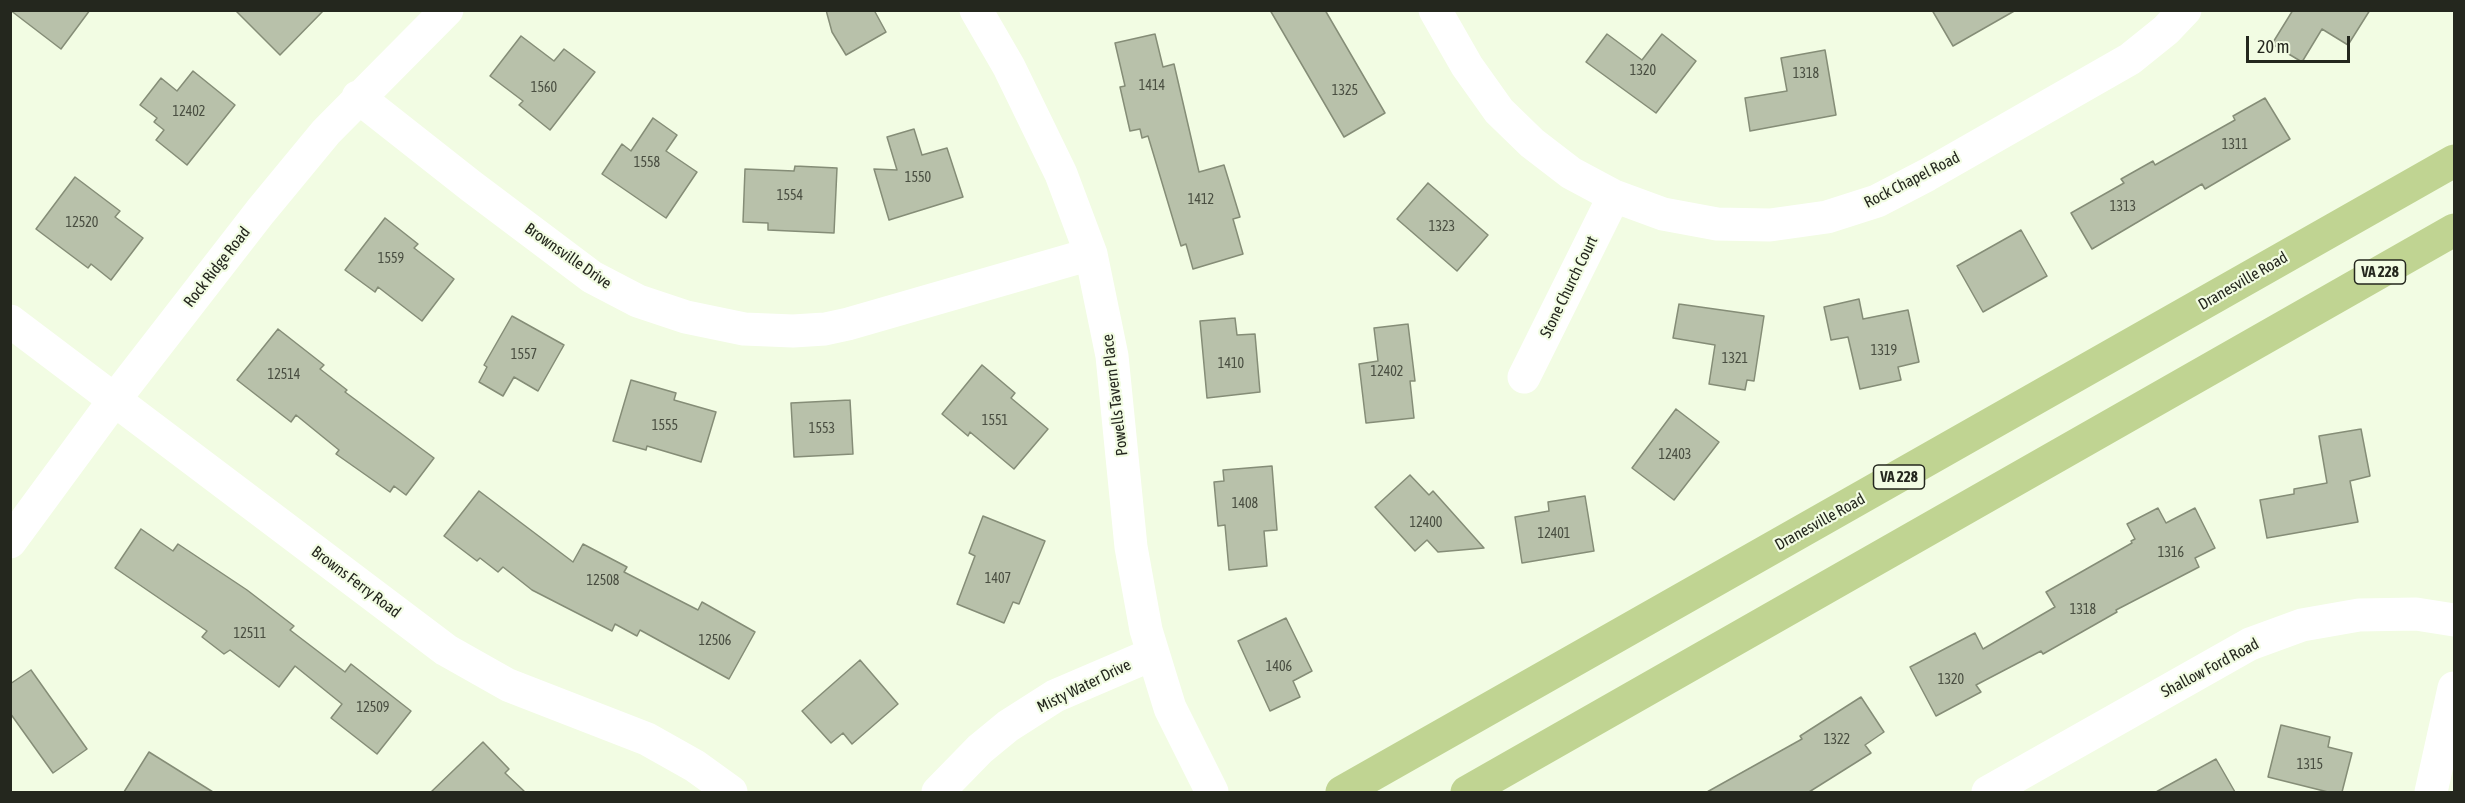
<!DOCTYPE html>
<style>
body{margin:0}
#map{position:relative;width:2465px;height:803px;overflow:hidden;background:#f2fce3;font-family:"Asap Condensed",sans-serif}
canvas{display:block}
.frame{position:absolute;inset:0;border:12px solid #24271e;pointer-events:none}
.scale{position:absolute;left:2246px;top:36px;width:104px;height:27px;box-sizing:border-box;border:3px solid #24271e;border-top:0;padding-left:8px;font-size:18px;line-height:21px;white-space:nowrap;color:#24271e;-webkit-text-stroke:4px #f2fce3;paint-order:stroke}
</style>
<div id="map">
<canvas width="2465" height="803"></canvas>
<div class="frame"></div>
<div class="scale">20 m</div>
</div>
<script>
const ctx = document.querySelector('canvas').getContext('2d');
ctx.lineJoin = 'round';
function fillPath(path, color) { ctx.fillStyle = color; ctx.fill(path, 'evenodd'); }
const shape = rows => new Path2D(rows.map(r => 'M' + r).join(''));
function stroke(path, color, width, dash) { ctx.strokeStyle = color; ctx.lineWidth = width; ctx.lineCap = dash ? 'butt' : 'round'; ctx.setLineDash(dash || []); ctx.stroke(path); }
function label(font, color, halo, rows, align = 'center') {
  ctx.font = font + ' "Asap Condensed",sans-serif'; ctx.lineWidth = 4.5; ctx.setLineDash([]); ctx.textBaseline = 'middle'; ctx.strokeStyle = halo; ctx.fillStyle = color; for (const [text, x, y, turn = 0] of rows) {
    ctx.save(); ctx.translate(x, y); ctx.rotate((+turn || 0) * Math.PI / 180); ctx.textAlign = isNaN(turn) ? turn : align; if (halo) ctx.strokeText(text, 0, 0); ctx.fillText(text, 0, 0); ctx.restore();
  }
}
const building = shape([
 [10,10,90,10,61,49,10,10],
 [235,10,324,10,280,55,235,10],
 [826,10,874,10,886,32,846,55,832,32,826,10],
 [1270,10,1325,10,1385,113,1344,137,1270,10],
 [1932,10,2016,10,1953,46,1932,10],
 [2293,10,2370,10,2348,45,2322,29,2302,62,2272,44,2293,10],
 [1155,34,1163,67,1174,64,1199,172,1224,165,1240,217,1233,219,1243,254,1193,269,1186,244,1181,246,1148,136,1142,138,1140,129,1130,131,1120,87,1125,86,1115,43,1155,34],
 [1607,34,1642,60,1662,34,1696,61,1656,113,1586,62,1607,34],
 [521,36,554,61,564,49,595,72,550,130,519,105,523,101,490,76,521,36],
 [1825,50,1836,115,1750,131,1745,98,1787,91,1781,58,1825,50],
 [193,71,235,105,187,165,156,140,164,130,154,122,157,118,140,105,161,78,177,91,193,71],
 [2265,98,2290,139,2205,189,2202,184,2092,249,2071,213,2124,183,2121,179,2153,161,2155,165,2235,120,2233,116,2265,98],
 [653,118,677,135,666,151,697,172,666,218,602,174,622,144,631,151,653,118],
 [914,129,922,155,947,148,963,197,889,220,874,169,897,170,887,137,914,129],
 [795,166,837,168,834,233,768,230,768,223,743,222,745,169,794,171,795,166],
 [75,177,120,211,115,217,143,238,111,280,91,264,88,268,36,229,75,177],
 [1428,183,1488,235,1457,271,1397,219,1428,183],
 [385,218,418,244,414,248,454,279,422,321,378,287,375,292,345,270,385,218],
 [2021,230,2047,276,1983,312,1957,266,2021,230],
 [1859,299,1863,319,1908,310,1919,362,1898,367,1901,380,1860,389,1848,337,1831,340,1824,307,1859,299],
 [1679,304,1764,316,1754,381,1747,380,1745,390,1709,384,1715,345,1673,338,1679,304],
 [512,316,564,345,538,391,514,377,503,396,479,382,487,367,484,365,512,316],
 [1235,318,1237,335,1255,334,1260,392,1207,398,1200,321,1235,318],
 [1408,324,1415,381,1410,381,1414,418,1366,423,1359,364,1378,361,1374,328,1408,324],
 [278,329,324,365,320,369,347,390,345,392,434,458,406,495,394,486,390,492,336,454,339,450,296,415,291,422,237,380,278,329],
 [982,365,1015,393,1011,398,1048,429,1014,469,970,432,968,436,942,414,982,365],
 [631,380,676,393,674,400,716,412,701,462,647,446,646,450,613,441,631,380],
 [850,400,853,454,794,457,791,403,850,400],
 [1676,409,1719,442,1674,500,1632,468,1676,409],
 [2361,429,2370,476,2350,481,2358,522,2267,538,2260,500,2294,494,2294,489,2327,483,2319,436,2361,429],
 [1272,466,1277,530,1264,531,1267,566,1229,570,1225,525,1218,526,1214,482,1224,481,1223,470,1272,466],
 [1410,475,1429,495,1433,491,1484,548,1438,552,1427,540,1415,551,1375,507,1410,475],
 [479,491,573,562,583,544,627,567,624,572,698,610,702,602,755,632,729,679,640,630,637,636,615,624,612,631,532,590,503,567,498,572,480,558,477,561,444,536,479,491],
 [1585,496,1594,551,1522,563,1515,517,1549,511,1548,502,1585,496],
 [2158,508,2166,523,2195,508,2215,548,2195,558,2199,567,2116,610,2117,612,2043,654,2041,651,1976,685,1981,692,1936,716,1910,667,1975,633,1983,649,2055,607,2046,592,2132,543,2131,541,2135,539,2127,524,2158,508],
 [983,516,1045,541,1019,604,1013,602,1004,623,957,604,975,556,969,553,983,516],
 [141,529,173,551,178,544,247,590,294,626,290,630,345,672,351,664,411,711,377,754,331,718,342,704,295,666,279,687,230,650,224,654,202,637,207,631,115,568,141,529],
 [1286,618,1312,671,1293,681,1300,697,1270,711,1238,641,1286,618],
 [860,660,898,704,852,744,843,733,831,743,802,711,860,660],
 [31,670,87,749,53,773,10,713,10,684,31,670],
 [1861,697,1884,732,1865,745,1871,753,1809,792,1707,792,1802,739,1800,736,1861,697],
 [2281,725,2330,737,2328,747,2352,753,2342,792,2328,792,2268,777,2281,725],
 [483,742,509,769,505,773,525,792,431,792,483,742],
 [149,752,213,792,124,792,149,752],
 [2216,759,2235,792,2156,792,2216,759]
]);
fillPath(building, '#b8c1aa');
stroke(building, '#858d77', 1.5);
stroke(shape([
 [976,10,1009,67,1061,174,1091,254,1112,356,1131,547,1146,630,1170,708,1212,792],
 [1435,10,1467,66,1499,111,1532,143,1571,173,1614,196,1663,214,1717,224,1770,225,1827,217,1877,201,1927,175,2130,59,2166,30,2185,10],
 [358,97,471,186,592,277,638,301,686,317,744,329,793,331,825,329,848,324,1091,254],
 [10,321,446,650,508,685,647,739,695,766,731,792],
 [1524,377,1614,196],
 [10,542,115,399,260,212,326,132,447,10],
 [938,792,980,749,1008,726,1055,696,1153,654],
 [1988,792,2250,644,2302,625,2359,615,2416,614,2454,620],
 [2431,792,2454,688]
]), '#fff', 33);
stroke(shape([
 [1342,792,2454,161],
 [1467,792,2454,230]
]), '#c0d492', 33);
label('14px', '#494e41', null, [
 ["1320",1643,71],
 ["1318",1806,74],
 ["1414",1152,86],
 ["1560",544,88],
 ["1325",1345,91],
 ["12402",189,112],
 ["1311",2235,145],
 ["1558",647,163],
 ["1550",918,178],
 ["1554",790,196],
 ["1412",1201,200],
 ["1313",2123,207],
 ["12520",82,223],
 ["1323",1442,227],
 ["1559",391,259],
 ["1319",1884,351],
 ["1557",524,355],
 ["1321",1735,359],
 ["1410",1231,364],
 ["12402",1387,372],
 ["12514",284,375],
 ["1551",995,421],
 ["1555",665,426],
 ["1553",822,429],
 ["12403",1675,455],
 ["1408",1245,504],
 ["12400",1426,523],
 ["12401",1554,534],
 ["1316",2171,553],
 ["1407",998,579],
 ["12508",603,581],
 ["1318",2083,610],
 ["12511",250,634],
 ["12506",715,641],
 ["1406",1279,667],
 ["1320",1951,680],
 ["12509",373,708],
 ["1322",1837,740],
 ["1315",2310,765]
]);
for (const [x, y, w] of [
 [2380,272,51],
 [1899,477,51]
]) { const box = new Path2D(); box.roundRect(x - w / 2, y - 12, w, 24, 4.5); ctx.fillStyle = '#f2fce3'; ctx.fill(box); stroke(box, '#24271e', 1.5); }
label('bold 15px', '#24271e', null, [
 ["VA 228",2380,272],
 ["VA 228",1899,477]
]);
label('16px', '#24271e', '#f2fce3', [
 ["Rock Chapel Road",1912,180,-27],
 ["Brownsville Drive",568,256,35],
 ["Rock Ridge Road",217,267,-52],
 ["Dranesville Road",2243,281,-30],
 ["Stone Church Court",1569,287,-64],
 ["Powells Tavern Place",1115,395,-97],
 ["Dranesville Road",1820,522,-29],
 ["Browns Ferry Road",356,582,37],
 ["Shallow Ford Road",2210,668,-28],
 ["Misty Water Drive",1084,686,-26]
]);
</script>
